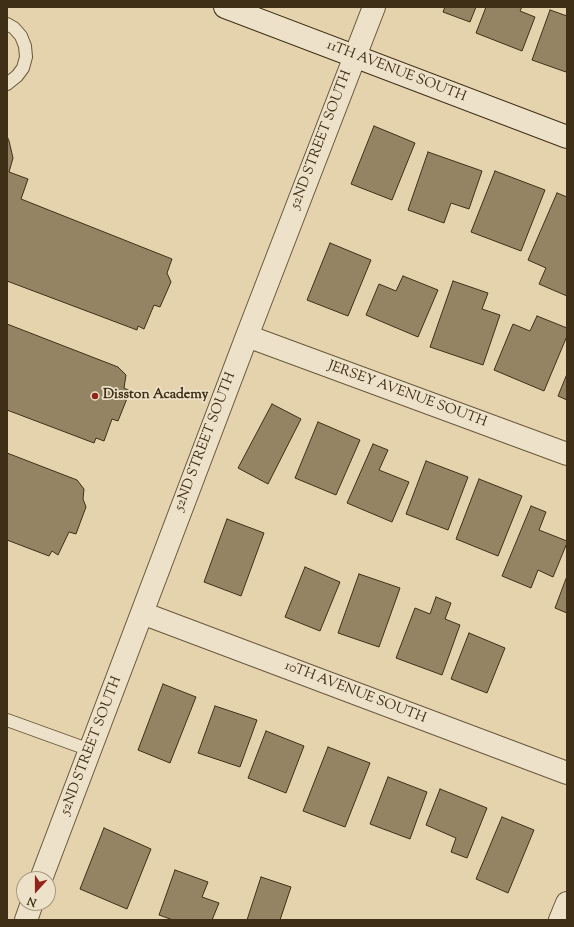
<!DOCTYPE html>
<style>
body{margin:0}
#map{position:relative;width:574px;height:927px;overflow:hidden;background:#e4d3ac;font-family:"Sorts Mill Goudy",serif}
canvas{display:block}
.frame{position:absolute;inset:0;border:8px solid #3f2f17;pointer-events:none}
.north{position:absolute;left:16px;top:871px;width:40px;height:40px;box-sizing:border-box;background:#ede2c9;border:1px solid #a79a82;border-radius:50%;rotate:201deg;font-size:11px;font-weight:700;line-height:16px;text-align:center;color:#3f2f17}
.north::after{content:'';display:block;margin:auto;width:14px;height:18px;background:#8f2418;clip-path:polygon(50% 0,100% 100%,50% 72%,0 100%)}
</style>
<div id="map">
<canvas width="574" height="927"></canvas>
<div class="frame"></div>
<div class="north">N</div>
</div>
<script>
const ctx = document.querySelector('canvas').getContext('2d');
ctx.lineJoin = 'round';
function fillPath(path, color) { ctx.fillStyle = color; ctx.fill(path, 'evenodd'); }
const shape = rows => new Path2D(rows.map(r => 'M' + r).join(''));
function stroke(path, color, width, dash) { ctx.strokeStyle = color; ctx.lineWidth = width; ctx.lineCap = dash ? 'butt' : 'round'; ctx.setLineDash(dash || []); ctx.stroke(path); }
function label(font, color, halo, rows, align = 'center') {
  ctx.font = font + ' "Sorts Mill Goudy",serif'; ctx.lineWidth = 3.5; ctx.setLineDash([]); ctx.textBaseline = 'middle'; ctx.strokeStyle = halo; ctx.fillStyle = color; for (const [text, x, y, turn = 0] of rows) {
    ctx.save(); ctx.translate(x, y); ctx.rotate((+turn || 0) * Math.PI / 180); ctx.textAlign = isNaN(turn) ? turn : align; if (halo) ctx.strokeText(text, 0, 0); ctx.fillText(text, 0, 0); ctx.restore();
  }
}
const building = shape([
 [445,7,476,7,470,22,443,12,445,7],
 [486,7,522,7,520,11,535,17,522,51,476,33,486,7],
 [550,10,567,16,567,69,566,72,532,60,550,10],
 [374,126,415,143,392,200,351,184,374,126],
 [7,136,9,141,13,158,9,172,28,179,21,199,172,259,167,273,171,282,160,307,154,305,144,329,138,326,137,330,7,281,7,136],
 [428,152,482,171,469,209,451,203,444,223,408,210,428,152],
 [495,171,545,190,521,251,471,232,495,171],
 [557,193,567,197,567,296,539,284,546,268,528,260,557,193],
 [330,243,371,260,348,316,307,300,330,243],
 [403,276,438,290,418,337,366,315,379,284,396,291,403,276],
 [453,281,488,293,482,309,500,315,483,365,430,347,453,281],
 [537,316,567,328,567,336,544,391,494,370,513,324,530,331,537,316],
 [7,324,118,367,126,375,124,388,130,391,118,421,112,419,104,441,96,438,94,443,7,410,7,324],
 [567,374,567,400,558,396,567,374],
 [272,404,301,419,268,484,238,468,272,404],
 [318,422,360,440,336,495,295,478,318,422],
 [373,444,388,450,379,470,409,482,392,522,347,503,373,444],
 [7,453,77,480,84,489,83,499,86,507,76,534,69,532,58,555,52,551,49,556,7,540,7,453],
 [426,461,468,477,448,530,406,514,426,461],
 [479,479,522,496,498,556,456,539,479,479],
 [531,506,546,512,539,530,567,541,567,543,553,577,538,570,531,588,502,576,531,506],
 [227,519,264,533,241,596,204,582,227,519],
 [305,567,340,582,320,631,285,617,305,567],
 [359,574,400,588,379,647,338,633,359,574],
 [567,576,567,613,555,608,567,576],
 [436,597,451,603,445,619,460,625,442,675,396,658,415,608,430,614,436,597],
 [469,633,505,648,487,693,451,679,469,633],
 [163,684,196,697,170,763,138,750,163,684],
 [215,706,257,720,240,767,198,753,215,706],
 [266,731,304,746,286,793,248,778,266,731],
 [328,747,370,763,345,827,303,811,328,747],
 [388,777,427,792,410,839,370,824,388,777],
 [440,789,487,808,467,858,451,852,456,838,426,825,440,789],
 [502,817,534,830,508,893,476,879,502,817],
 [104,828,151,849,127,909,80,889,104,828],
 [175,870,208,882,202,897,219,903,212,920,173,920,159,915,175,870],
 [261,877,291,887,280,920,247,920,261,877]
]);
fillPath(building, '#958464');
stroke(building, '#3f2f17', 1);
const lane = shape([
 [7,24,14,28,21,36,25,46,26,57,23,68,17,76,7,84],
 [7,720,90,750]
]);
const street = shape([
 [247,336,567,454],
 [142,613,567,773],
 [41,879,247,336,374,7],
 [26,920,32,903],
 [560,920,567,903]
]);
const secondary = shape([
 [225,7,567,137]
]);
stroke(lane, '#68583c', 14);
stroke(street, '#68583c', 24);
stroke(secondary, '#3f2f17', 24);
stroke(lane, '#ede2c9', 12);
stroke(street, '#ede2c9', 22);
stroke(secondary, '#ede2c9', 22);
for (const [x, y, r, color] of [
 [95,396,4,"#8f2418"]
]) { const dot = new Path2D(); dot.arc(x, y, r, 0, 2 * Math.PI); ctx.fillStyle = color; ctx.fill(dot); stroke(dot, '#ede2c9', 1.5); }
label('14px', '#3f2f17', '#ede2c9', [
 ["11TH AVENUE SOUTH",396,72,21],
 ["52ND STREET SOUTH",322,140,-69],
 ["JERSEY AVENUE SOUTH",407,395,20],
 ["52ND STREET SOUTH",206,442,-69],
 ["10TH AVENUE SOUTH",355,693,21],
 ["52ND STREET SOUTH",92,746,-69]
]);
label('bold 14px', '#3f2f17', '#ede2c9', [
 ["Disston Academy",103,396]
], 'left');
</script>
